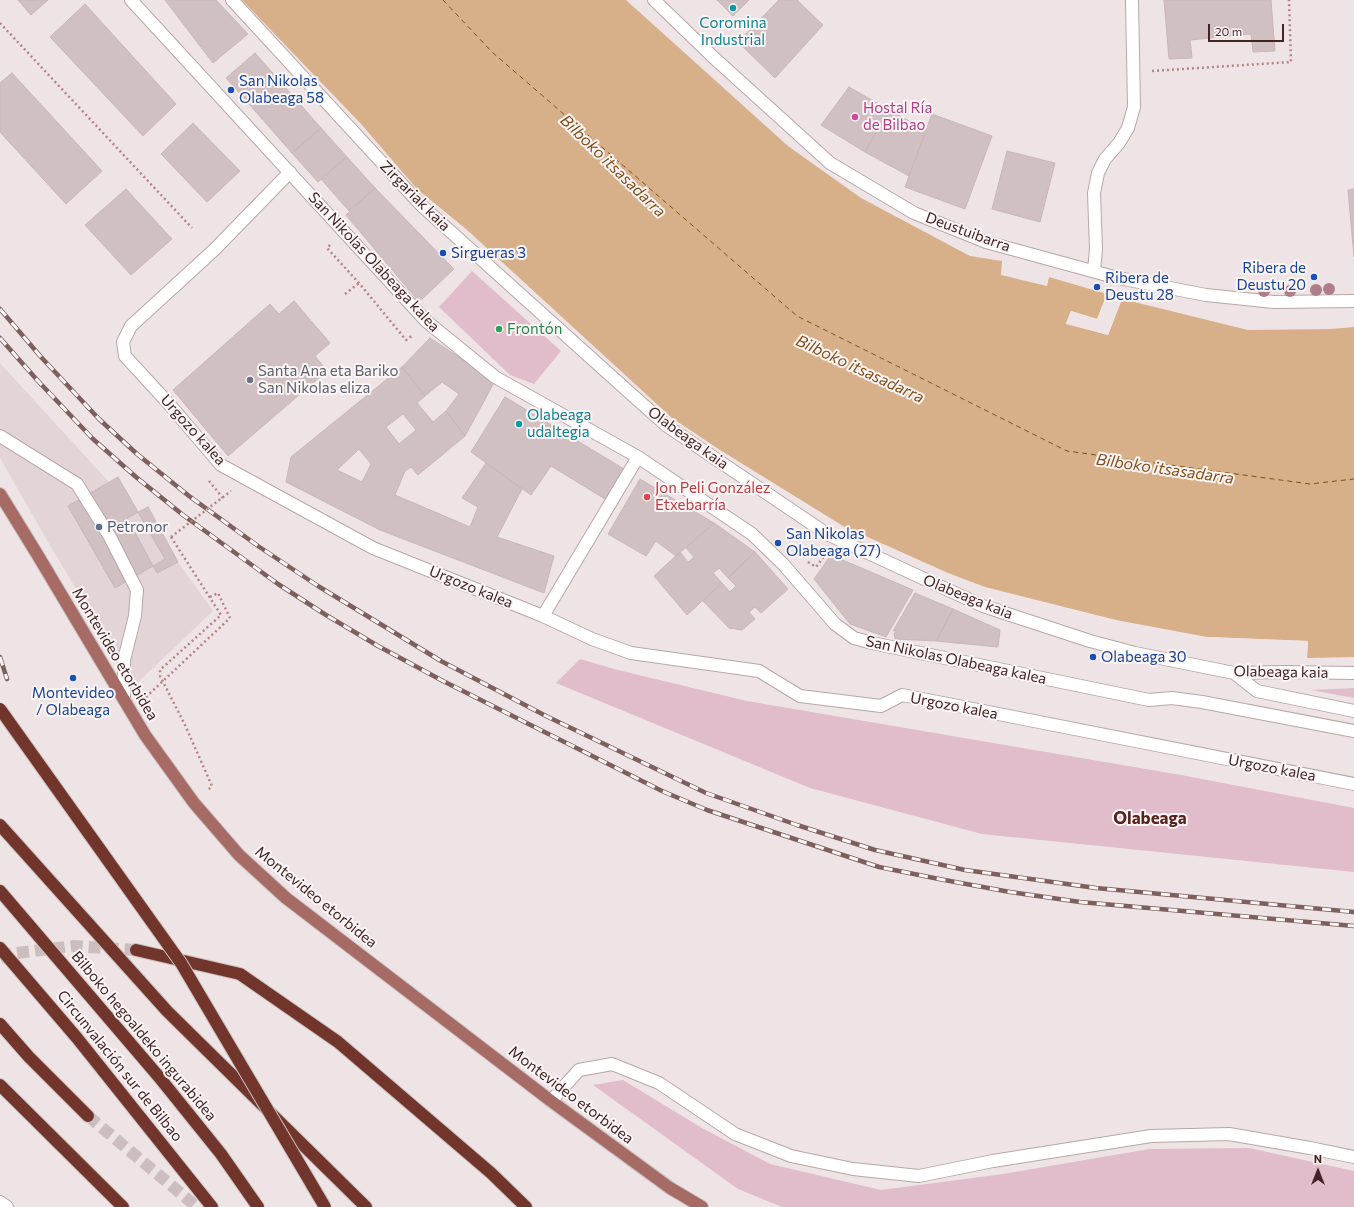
<!DOCTYPE html>
<meta charset="utf-8">
<style>
body{margin:0}
#map{position:relative;width:1354px;height:1207px;overflow:hidden;background:#efe4e5;font-family:Commissioner,sans-serif}
canvas{display:block}
.north{position:absolute;left:1298px;top:1151px;width:40px;height:40px;-webkit-text-stroke:3px #fbf5f6;paint-order:stroke;rotate:0deg;font-size:11px;font-weight:700;line-height:16px;text-align:center;color:#422422}
.north::after{content:'';display:block;margin:auto;width:14px;height:18px;background:#422422;clip-path:polygon(50% 0,100% 100%,50% 72%,0 100%)}
.scale{position:absolute;left:1208px;top:24px;width:76px;height:18px;box-sizing:border-box;border:2px solid #422422;border-top:0;padding-left:5px;font-size:12px;line-height:14px;white-space:nowrap;color:#422422;-webkit-text-stroke:3px #fbf5f6;paint-order:stroke}
</style>
<div id="map">
<canvas width="1354" height="1207"></canvas>
<div class="north">N</div>
<div class="scale">20 m</div>
</div>
<script>
const ctx = document.querySelector('canvas').getContext('2d');
ctx.lineJoin = 'round';
function fillPath(path, color) { ctx.fillStyle = color; ctx.fill(path, 'evenodd'); }
const shape = rows => new Path2D(rows.map(r => 'M' + r).join(''));
function stroke(path, color, width, dash) { ctx.strokeStyle = color; ctx.lineWidth = width; ctx.lineCap = dash ? 'butt' : 'round'; ctx.setLineDash(dash || []); ctx.stroke(path); }
function label(font, color, halo, rows, align = 'center') {
  ctx.font = font + ' Commissioner,sans-serif'; ctx.lineWidth = 4; ctx.setLineDash([]); ctx.textBaseline = 'middle'; ctx.strokeStyle = halo; ctx.fillStyle = color; for (const [text, x, y, turn = 0] of rows) {
    ctx.save(); ctx.translate(x, y); ctx.rotate((+turn || 0) * Math.PI / 180); ctx.textAlign = isNaN(turn) ? turn : align; if (halo) ctx.strokeText(text, 0, 0); ctx.fillText(text, 0, 0); ctx.restore();
  }
}
fillPath(shape([
 [0,363,109,482,118,477,138,512,148,507,178,562,213,611,134,686,48,542,0,458]
]), '#e3d5d7');
fillPath(shape([
 [472,271,561,351,534,384,510,375,439,307],
 [580,659,618,670,747,701,1181,775,1354,808,1354,872,982,834,810,788,556,683],
 [1354,688,1354,698,1311,690],
 [623,1080,702,1128,770,1164,881,1190,1003,1174,1149,1149,1249,1148,1354,1171,1354,1207,782,1207,738,1189,593,1085]
]), '#e1bcca');
fillPath(shape([
 [242,0,626,0,788,146,861,198,970,256,1002,261,1001,275,1047,286,1049,277,1107,294,1097,319,1071,311,1066,323,1108,335,1122,299,1248,330,1331,329,1354,327,1354,657,1307,658,1308,641,1207,637,1116,620,985,587,948,573,843,526,720,450,672,418,466,229,417,189,362,125]
]), '#d7b089');
fillPath(shape([
 [1107,294,1109,295,1098,321,1072,314,1069,322,1107,333,1120,298,1122,299,1108,335,1066,324,1071,311,1097,319],
 [1210,637,1308,641,1307,658,1305,658,1306,643,1210,639]
]), '#efe4e5');
stroke(shape([
 [443,0,492,52,797,316,1067,451,1310,484,1354,479]
]), '#834e16', 1, [5, 4]);
const building = shape([
 [18,0,48,0,31,15,18,0],
 [165,0,216,0,248,34,213,63,165,0],
 [717,0,749,0,733,16,717,0],
 [779,0,797,0,823,25,775,78,738,42,779,0],
 [1164,0,1271,0,1275,51,1253,52,1251,34,1190,40,1192,58,1169,59,1164,0],
 [85,4,176,104,143,136,50,37,85,4],
 [255,53,321,128,292,153,226,78,255,53],
 [12,73,102,171,66,204,0,132,0,83,12,73],
 [849,87,889,110,865,152,821,125,849,87],
 [889,110,926,130,909,176,865,152,889,110],
 [932,114,992,136,965,209,905,187,932,114],
 [193,123,240,171,207,202,161,154,193,123],
 [321,128,347,157,318,182,292,153,321,128],
 [1007,151,1055,163,1040,222,992,209,1007,151],
 [347,157,375,188,349,211,321,179,347,157],
 [375,188,454,269,419,302,346,215,375,188],
 [126,189,172,239,131,275,85,225,126,189],
 [1354,189,1354,257,1348,190,1354,189],
 [294,301,330,343,315,356,327,371,228,456,173,390,270,304,279,314,294,301],
 [430,338,495,381,465,436,446,411,459,394,442,382,425,396,402,367,430,338],
 [402,367,425,396,417,403,433,422,446,411,465,436,418,475,411,467,405,471,395,495,470,527,478,507,462,498,486,463,522,489,497,537,554,556,544,593,380,530,286,482,291,457,402,367],
 [403,414,416,430,399,444,386,427,403,414],
 [359,449,371,464,362,482,337,470,359,449],
 [505,397,624,469,605,499,551,466,531,495,471,452,505,397],
 [118,477,165,559,115,588,68,506,118,477],
 [640,479,714,523,676,556,656,541,646,556,608,534,640,479],
 [148,507,178,562,157,573,127,518,148,507],
 [714,523,755,552,728,578,719,568,713,573,722,583,687,615,654,576,680,552,688,562,694,557,686,548,714,523],
 [755,552,788,589,761,613,755,607,749,612,755,619,742,630,729,628,703,601,722,583,730,592,736,586,728,578,755,552],
 [831,555,913,590,886,637,850,624,814,579,831,555],
 [915,593,953,609,936,641,895,639,894,633,896,633,896,631,893,631,915,593],
 [953,609,1000,630,998,647,936,641,953,609]
]);
fillPath(building, '#d0c0c2');
stroke(building, '#c9b6b7', 1);
stroke(shape([
 [0,958,9,954,74,946,136,950],
 [88,1116,197,1207]
]), '#ccbebe', 12, [12, 6]);
const lane = shape([
 [0,436,77,484,110,537,137,590,135,616,124,660,124,699],
 [551,1101,579,1070,612,1064,659,1083,735,1134,791,1156,853,1169,919,1176,993,1161,1151,1136,1229,1134,1310,1148,1354,1157],
 [0,1202,7,1207]
]);
const street = shape([
 [131,0,426,321,495,377,638,457,752,534,783,564,835,624,854,638,872,643,1149,700,1172,698,1202,702,1354,731],
 [232,0,421,205,630,393,667,426,827,534,983,606,1090,641,1135,653,1234,673,1283,672,1354,673],
 [654,0,712,56,830,163,914,213,986,242,1114,277,1149,284,1206,295,1274,302,1354,301],
 [290,172,214,250,131,326,123,342,125,356,169,404,221,465,373,548,543,616,592,639,631,653,759,671,800,696,881,706,902,695,1354,784],
 [1094,271,1096,249,1094,193,1098,173,1105,159,1119,143,1128,128,1134,107,1132,0],
 [543,616,638,457],
 [1234,673,1257,691,1354,711]
]);
const primary = shape([
 [0,494,37,554,145,735,194,803,239,855,286,898,551,1101,670,1188,702,1207]
]);
const highway = shape([
 [0,825,167,1011,366,1207],
 [0,891,159,1077,221,1154,258,1207],
 [0,948,77,1038,212,1207],
 [136,950,240,974,338,1042,491,1173,526,1207],
 [0,1024,29,1057,88,1116],
 [0,1085,123,1207]
]);
stroke(lane, '#b8a7a7', 14);
stroke(street, '#b8a7a7', 14);
stroke(primary, '#cac2c1', 14);
stroke(highway, '#cac2c1', 14);
stroke(shape([
 [0,23,192,228],
 [1152,71,1291,62,1289,0],
 [330,245,327,248,359,283,406,340,413,335],
 [345,294,359,283],
 [209,481,223,498],
 [171,537,221,615,160,670,160,676,185,725,212,786,207,791],
 [808,562,816,567,825,555],
 [210,597,218,593,230,618]
]), '#b58482', 2.5, [2, 3]);
stroke(lane, '#fff', 12);
stroke(street, '#fff', 12);
stroke(primary, '#a76b66', 12);
stroke(highway, '#71352b', 12);
const rail = shape([
 [0,309,41,357,99,419,137,454,189,496,258,546,318,586,441,661,546,716,706,793,797,825,875,850,965,870,1096,888,1354,912],
 [0,338,38,381,93,439,136,477,183,515,278,584,326,615,378,646,443,681,662,791,707,810,879,867,939,879,1010,892,1080,902,1354,926],
 [0,657,7,679]
]);
stroke(rail, '#7d5f5d', 4.5);
stroke(rail, '#fbf5f6', 3, [9]);
const highwayBridge = shape([
 [0,709,181,963,325,1207]
]);
stroke(highwayBridge, '#cac2c1', 14, []);
stroke(shape([
 [171,537,231,491],
 [146,697,230,618]
]), '#b58482', 2.5, [2, 3]);
stroke(highwayBridge, '#71352b', 12);
ctx.fillStyle = '#b07d8a';
for (const [x, y] of [
 [1329,289],
 [1316,290],
 [1264,291],
 [1290,291]
]) { ctx.beginPath(); ctx.arc(x, y, 6, 0, 2 * Math.PI); ctx.fill(); }
for (const [x, y, r, color] of [
 [733,8,4,"#0f9aa8"],
 [231,90,4,"#1a4fb4"],
 [855,117,4,"#d1479c"],
 [443,253,4,"#1a4fb4"],
 [1314,277,4,"#1a4fb4"],
 [1097,287,4,"#1a4fb4"],
 [499,329,4,"#2e9e5b"],
 [250,380,4,"#6b7280"],
 [519,424,4,"#0f9aa8"],
 [647,497,4,"#e0444e"],
 [99,527,4,"#5c6f8a"],
 [778,543,4,"#1a4fb4"],
 [1093,657,4,"#1a4fb4"],
 [73,678,4,"#1a4fb4"]
]) { const dot = new Path2D(); dot.arc(x, y, r, 0, 2 * Math.PI); ctx.fillStyle = color; ctx.fill(dot); stroke(dot, '#fbf5f6', 1.5); }
label('15px', '#0d838f', '#fbf5f6', [
 ["Coromina",733,23],
 ["Industrial",733,40],
 ["Olabeaga",527,415,"left"],
 ["udaltegia",527,432,"left"]
]);
label('15px', '#164399', '#fbf5f6', [
 ["San Nikolas",239,81],
 ["Olabeaga 58",239,98],
 ["Sirgueras 3",451,253],
 ["Ribera de",1306,268,"right"],
 ["Deustu 20",1306,285,"right"],
 ["Ribera de",1105,278],
 ["Deustu 28",1105,295],
 ["San Nikolas",786,534],
 ["Olabeaga (27)",786,551],
 ["Olabeaga 30",1101,657],
 ["Montevideo",73,693,"center"],
 ["/ Olabeaga",73,710,"center"]
], 'left');
label('15px', '#b23c85', '#fbf5f6', [
 ["Hostal Ría",863,108],
 ["de Bilbao",863,125]
], 'left');
label('15px', '#422422', '#fbf5f6', [
 ["Zirgariak kaia",415,196,45],
 ["Deustuibarra",968,232,20],
 ["San Nikolas Olabeaga kalea",374,262,47],
 ["Urgozo kalea",193,430,48],
 ["Olabeaga kaia",688,438,36],
 ["Urgozo kalea",471,587,22],
 ["Olabeaga kaia",968,597,22],
 ["Montevideo etorbidea",115,654,59],
 ["San Nikolas Olabeaga kalea",956,660,12],
 ["Olabeaga kaia",1281,672,1],
 ["Urgozo kalea",954,706,11],
 ["Urgozo kalea",1272,768,11],
 ["Montevideo etorbidea",316,897,39],
 ["Bilboko hegoaldeko ingurabidea",144,1036,50],
 ["Circunvalación sur de Bilbao",120,1066,51],
 ["Montevideo etorbidea",571,1095,37]
]);
label('15px', '#27864d', '#fbf5f6', [
 ["Frontón",507,329]
], 'left');
label('15px', '#5b616d', '#fbf5f6', [
 ["Santa Ana eta Bariko",258,371],
 ["San Nikolas eliza",258,388]
], 'left');
label('15px', '#be3a42', '#fbf5f6', [
 ["Jon Peli González",655,488],
 ["Etxebarría",655,505]
], 'left');
label('15px', '#4e5e75', '#fbf5f6', [
 ["Petronor",107,527]
], 'left');
label('italic 16px', '#834e16', '#fbf5f6', [
 ["Bilboko itsasadarra",613,166,44],
 ["Bilboko itsasadarra",860,369,25],
 ["Bilboko itsasadarra",1165,469,8]
]);
label('bold 17px', '#56221c', '#fbf5f6', [
 ["Olabeaga",1150,818]
]);
</script>
